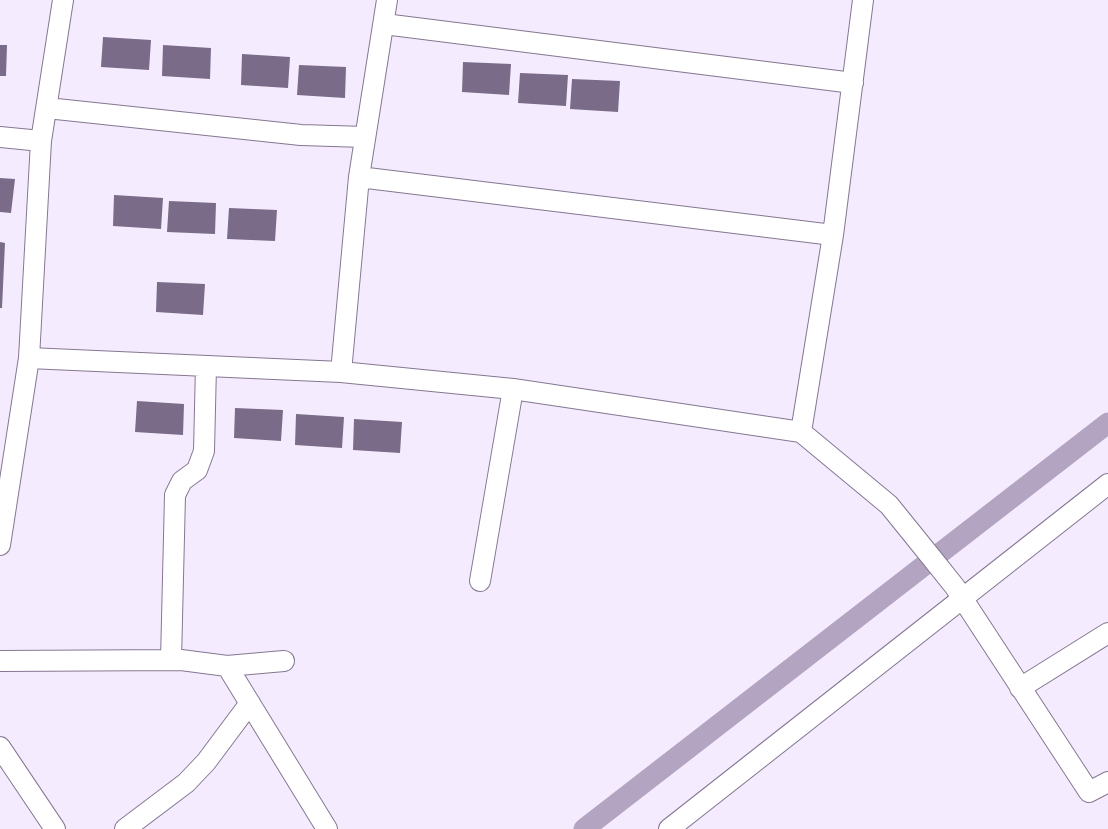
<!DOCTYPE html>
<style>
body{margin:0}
canvas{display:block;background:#f5ebfe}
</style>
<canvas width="1108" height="829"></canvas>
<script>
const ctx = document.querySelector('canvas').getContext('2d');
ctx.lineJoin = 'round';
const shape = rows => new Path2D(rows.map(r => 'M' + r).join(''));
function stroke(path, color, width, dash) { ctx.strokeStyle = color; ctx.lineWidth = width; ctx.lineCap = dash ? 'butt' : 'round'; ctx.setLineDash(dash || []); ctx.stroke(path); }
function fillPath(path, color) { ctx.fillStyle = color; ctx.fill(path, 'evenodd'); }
stroke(shape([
 [584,829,1108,423]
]), '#b3a4c2', 21);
fillPath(shape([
 [103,37,151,40,149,70,101,67],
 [0,45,7,45,6,76,0,76],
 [163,45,211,48,210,79,162,76],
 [242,54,290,57,288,88,241,85],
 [463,62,511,64,509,95,462,92],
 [299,65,346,67,345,98,297,95],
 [520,73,568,75,566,106,518,103],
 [572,79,620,81,618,112,570,109],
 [0,178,15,179,11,213,0,212],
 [114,195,163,198,161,229,113,226],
 [169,201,216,203,215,234,167,232],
 [229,208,277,210,275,241,227,239],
 [0,242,5,243,2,308,0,308],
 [157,282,205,284,203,315,156,312],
 [137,401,184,404,183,435,135,432],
 [235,408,283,410,281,441,234,438],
 [296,414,344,417,342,448,295,445],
 [354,419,402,422,400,453,353,450]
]), '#7a6c88');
const minor = shape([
 [384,24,853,83],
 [47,108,301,135,365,137],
 [0,137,41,141],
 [359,177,833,235],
 [29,358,341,372,513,389,801,432,833,235,863,0],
 [341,372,359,177,387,0],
 [801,432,889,505,931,557,955,587,1089,792,1108,782],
 [0,545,29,358,41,141,63,0],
 [480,581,513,389],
 [171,660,175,495,182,481,197,470,204,451,206,366],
 [0,661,181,660,227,666,284,661],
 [227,666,327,829],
 [1020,688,1108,633],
 [0,747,55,829],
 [125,829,186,783,206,762,250,703],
 [669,829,1108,484]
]);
stroke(minor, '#857792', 22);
stroke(minor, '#fff', 20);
</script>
